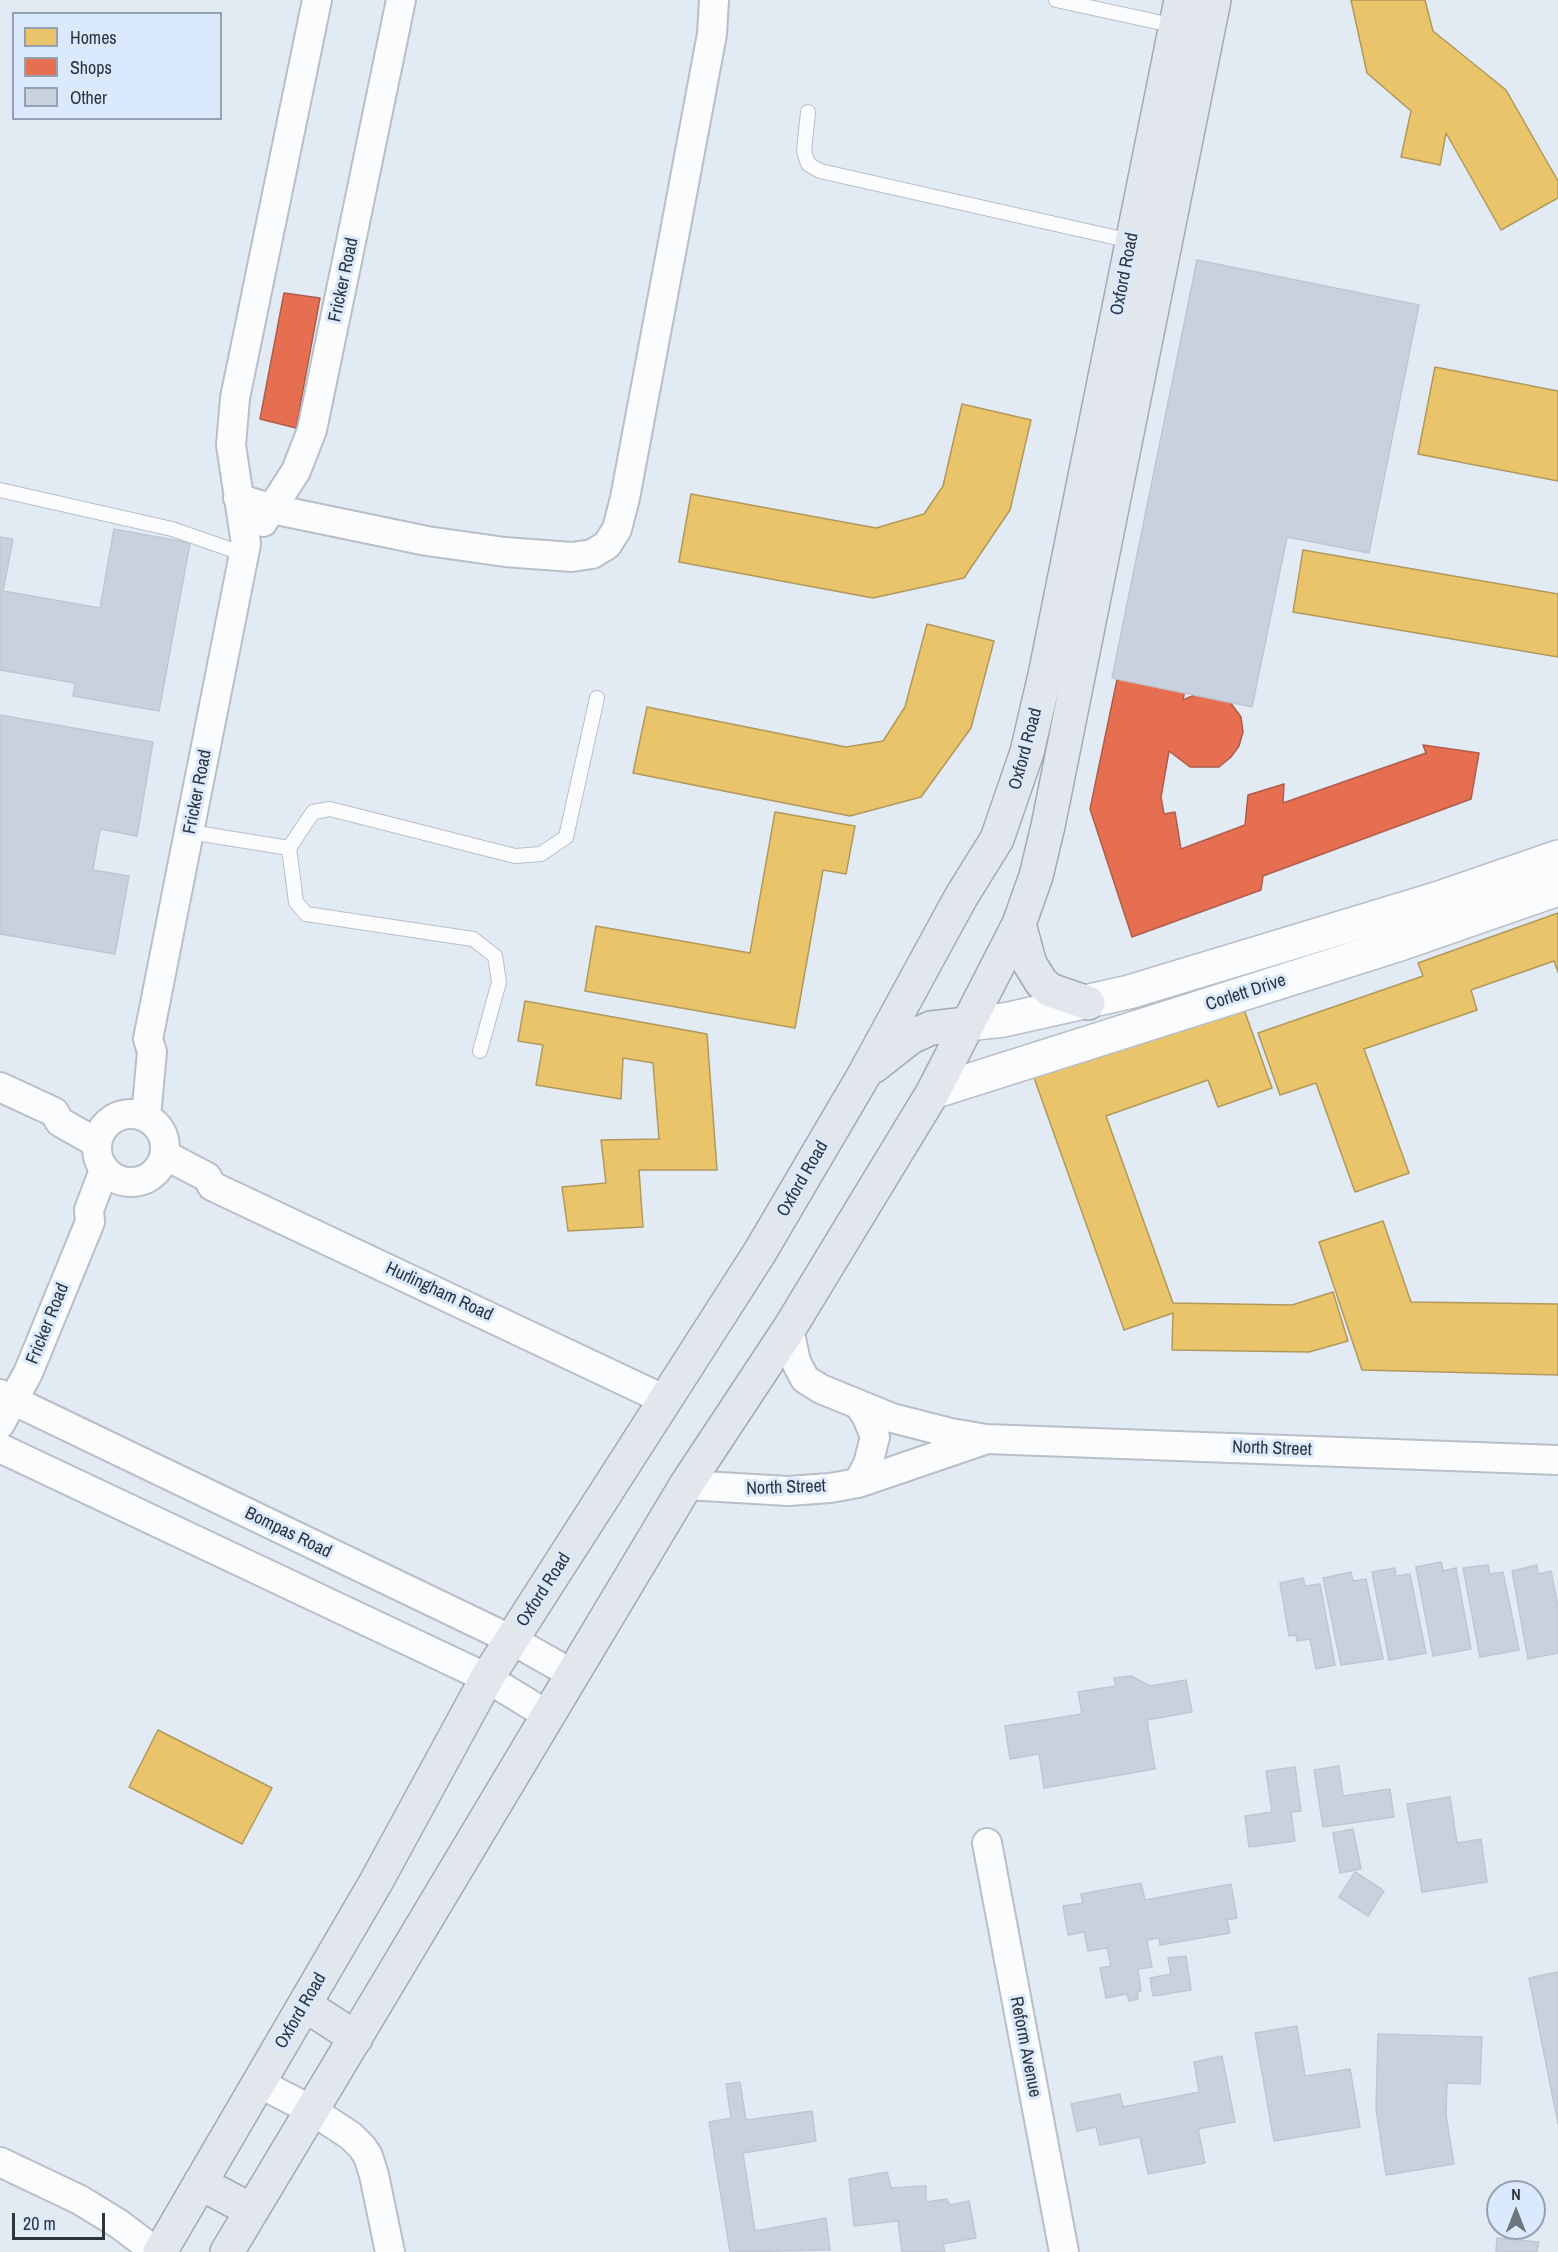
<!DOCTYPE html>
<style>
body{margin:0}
#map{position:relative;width:1558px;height:2252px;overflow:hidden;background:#e2eaf4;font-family:"Archivo Narrow",sans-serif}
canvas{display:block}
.legend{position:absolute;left:12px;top:12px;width:210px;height:108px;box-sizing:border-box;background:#dae9fc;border:2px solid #95a1b0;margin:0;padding:8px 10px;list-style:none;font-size:18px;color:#2d343d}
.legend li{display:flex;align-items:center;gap:12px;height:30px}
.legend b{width:30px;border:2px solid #95a1b0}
.north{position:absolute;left:1486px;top:2180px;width:60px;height:60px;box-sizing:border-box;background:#dae9fc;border:2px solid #95a1b0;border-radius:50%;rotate:0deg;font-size:16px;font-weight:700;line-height:24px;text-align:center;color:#2d343d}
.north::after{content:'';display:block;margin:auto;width:21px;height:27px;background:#6c747d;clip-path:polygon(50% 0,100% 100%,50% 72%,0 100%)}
.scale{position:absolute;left:12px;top:2213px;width:93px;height:27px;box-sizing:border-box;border:3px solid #2d343d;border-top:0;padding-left:8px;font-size:18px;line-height:21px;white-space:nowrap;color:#2d343d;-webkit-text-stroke:4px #dae9fc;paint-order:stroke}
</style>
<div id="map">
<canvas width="1558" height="2252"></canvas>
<ul class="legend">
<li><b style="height:16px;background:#e9c46a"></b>Homes</li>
<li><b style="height:16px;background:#e76f51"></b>Shops</li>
<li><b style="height:16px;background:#c8d1de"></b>Other</li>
</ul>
<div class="north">N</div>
<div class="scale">20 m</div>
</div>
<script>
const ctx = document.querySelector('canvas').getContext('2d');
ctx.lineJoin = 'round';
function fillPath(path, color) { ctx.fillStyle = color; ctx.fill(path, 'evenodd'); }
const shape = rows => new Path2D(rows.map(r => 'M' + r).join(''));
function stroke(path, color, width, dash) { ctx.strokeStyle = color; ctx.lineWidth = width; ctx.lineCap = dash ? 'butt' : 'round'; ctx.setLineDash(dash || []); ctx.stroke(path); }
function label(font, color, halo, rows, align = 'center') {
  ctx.font = font + ' "Archivo Narrow",sans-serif'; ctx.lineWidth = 6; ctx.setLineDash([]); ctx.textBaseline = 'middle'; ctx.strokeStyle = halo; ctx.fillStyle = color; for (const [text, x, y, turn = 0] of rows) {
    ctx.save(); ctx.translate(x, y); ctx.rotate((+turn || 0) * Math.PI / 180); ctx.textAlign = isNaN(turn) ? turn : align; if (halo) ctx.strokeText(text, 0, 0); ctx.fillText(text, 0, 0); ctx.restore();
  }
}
const homes = shape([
 [1351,0,1425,0,1433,31,1506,90,1558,181,1558,198,1501,230,1446,133,1440,165,1401,157,1411,111,1367,73,1351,0],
 [1435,367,1558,391,1558,481,1418,454,1435,367],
 [962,404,1031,420,1010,510,964,578,873,598,679,562,691,494,876,528,924,514,943,486,962,404],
 [1303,550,1558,594,1558,657,1293,612,1303,550],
 [927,624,994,641,971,728,921,797,850,816,633,773,647,707,846,747,883,741,905,707,927,624],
 [775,812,855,826,846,874,823,870,795,1028,585,991,596,926,750,953,775,812],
 [1558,913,1558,972,1554,961,1471,990,1477,1010,1364,1049,1409,1173,1355,1192,1316,1083,1280,1095,1258,1033,1423,976,1418,963,1558,913],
 [525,1001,707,1034,717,1170,639,1170,643,1227,568,1231,562,1187,606,1183,601,1140,659,1139,653,1063,623,1058,621,1099,536,1085,543,1045,518,1041,525,1001],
 [1241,1001,1272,1088,1218,1107,1208,1080,1106,1116,1173,1303,1292,1305,1333,1292,1348,1341,1309,1352,1172,1350,1173,1313,1124,1330,1033,1075,1241,1001],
 [1383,1221,1411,1302,1558,1304,1558,1375,1362,1370,1319,1242,1383,1221],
 [158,1730,272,1788,242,1844,129,1787,158,1730]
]);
fillPath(homes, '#e9c46a');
stroke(homes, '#b1995c', 1.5);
const shops = shape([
 [284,293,320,298,296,428,260,419,284,293],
 [1118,675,1187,679,1183,700,1197,694,1215,693,1227,698,1241,717,1243,732,1239,746,1231,757,1219,767,1190,767,1169,751,1161,797,1164,814,1175,812,1181,849,1245,825,1248,795,1284,784,1283,803,1426,753,1423,745,1479,753,1471,799,1263,876,1261,890,1132,937,1090,809,1118,675]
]);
fillPath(shops, '#e76f51');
stroke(shops, '#af5d4b', 1.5);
const building = shape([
 [1197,260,1419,305,1369,553,1287,537,1252,707,1112,678,1197,260],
 [114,529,190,543,159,711,73,696,75,683,0,670,0,537,13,539,3,591,100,608,114,529],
 [0,715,153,742,137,836,100,829,93,870,129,876,115,954,0,934,0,715],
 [1441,1562,1443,1571,1456,1568,1471,1649,1433,1656,1416,1567,1441,1562],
 [1488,1565,1490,1574,1503,1572,1519,1650,1480,1657,1463,1568,1488,1565],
 [1537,1565,1538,1574,1551,1571,1558,1606,1558,1653,1528,1659,1512,1571,1537,1565],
 [1395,1568,1396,1576,1410,1574,1426,1653,1389,1660,1372,1572,1395,1568],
 [1351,1572,1353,1581,1366,1579,1383,1659,1341,1665,1323,1578,1351,1572],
 [1303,1578,1305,1586,1320,1584,1335,1665,1316,1669,1310,1639,1297,1641,1296,1635,1289,1636,1280,1583,1303,1578],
 [1131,1676,1150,1686,1186,1680,1192,1712,1147,1720,1155,1769,1044,1788,1039,1754,1010,1759,1005,1726,1082,1714,1078,1692,1116,1686,1114,1678,1131,1676],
 [1339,1766,1343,1796,1390,1789,1394,1817,1323,1827,1314,1770,1339,1766],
 [1295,1767,1301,1811,1291,1812,1295,1841,1249,1847,1245,1816,1272,1812,1266,1771,1295,1767],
 [1450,1797,1457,1843,1481,1839,1487,1882,1422,1892,1407,1804,1450,1797],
 [1353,1829,1361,1869,1340,1873,1333,1833,1353,1829],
 [1355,1872,1384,1891,1368,1916,1339,1897,1355,1872],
 [1141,1883,1145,1900,1231,1884,1237,1918,1227,1920,1230,1933,1160,1945,1159,1938,1147,1940,1152,1967,1138,1969,1141,1991,1137,1992,1138,1999,1129,2001,1127,1994,1106,1998,1100,1968,1111,1966,1107,1948,1088,1951,1084,1932,1068,1935,1063,1906,1083,1903,1081,1894,1141,1883],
 [1186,1956,1191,1990,1153,1996,1150,1978,1171,1974,1168,1958,1186,1956],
 [1558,1972,1558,2124,1529,1978,1558,1972],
 [1297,2026,1305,2076,1350,2069,1360,2127,1274,2141,1255,2033,1297,2026],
 [1378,2034,1482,2037,1480,2084,1447,2083,1446,2115,1454,2164,1386,2175,1376,2109,1378,2034],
 [1222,2056,1235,2122,1198,2129,1205,2163,1148,2174,1140,2137,1100,2145,1096,2127,1077,2131,1071,2104,1120,2094,1123,2107,1199,2092,1194,2062,1222,2056],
 [740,2082,746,2120,812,2111,816,2141,743,2153,755,2231,826,2218,830,2250,730,2252,709,2122,731,2118,726,2084,740,2082],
 [887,2172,891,2188,926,2186,926,2202,947,2199,950,2205,969,2201,976,2238,943,2244,945,2252,902,2252,898,2221,854,2226,849,2179,887,2172],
 [1497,2238,1539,2242,1537,2252,1496,2252,1497,2238]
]);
fillPath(building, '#c8d1de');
stroke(building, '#c0c7d0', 1.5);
const service = shape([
 [1056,0,1176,26],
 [808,112,804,151,808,164,820,171,1131,241],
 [0,490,172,529,244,554],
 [190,832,289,848,313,812,330,809,515,856,541,854,566,837,597,698],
 [289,848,296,902,306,914,473,939,495,956,499,982,480,1051]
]);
const minor = shape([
 [238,498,272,509,427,541,505,552,572,557,592,554,607,545,617,529,625,498,712,34,714,0],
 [263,522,296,471,312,430,401,0],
 [0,1087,54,1112,60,1122,97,1143],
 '97 1148a34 34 0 1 1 68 0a34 34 0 1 1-68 0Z',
 [146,1117,152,1052,148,1039,246,544,231,445,235,398,317,0],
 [165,1155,207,1177,212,1186,665,1400],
 [789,1329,796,1362,805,1379,821,1389,892,1418,951,1433,986,1439,1558,1460],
 [0,1394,512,1640,574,1675],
 [0,1424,28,1373,90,1222,89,1210,104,1170],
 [0,1448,487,1678,549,1716],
 [858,1483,868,1464,875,1437,867,1417,859,1405],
 [686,1485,788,1491,830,1488,858,1483,984,1440],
 [987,1843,1064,2252],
 [259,2083,313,2111,351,2136,362,2147,368,2156,374,2175,390,2252],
 [0,2162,80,2200,119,2224,156,2252]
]);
const secondary = shape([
 [967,1024,1004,1020,1129,992,1436,899,1558,857],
 [933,1092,1403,943,1558,889]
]);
const primary = shape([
 [1019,924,1030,964,1041,982,1050,990,1088,1003],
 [874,1066,911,1037,931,1028,967,1024],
 [305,2005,356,2038],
 [200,2183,251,2210],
 [160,2252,376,1882,487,1678,760,1252,864,1075,961,897,997,839,1027,752,1045,675,1181,0],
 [227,2252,686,1485,789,1329,933,1092,1019,924,1036,876,1048,826,1214,0]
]);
stroke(service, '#b8bfc7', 16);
stroke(minor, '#b8bfc7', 32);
stroke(secondary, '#b8bfc7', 36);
stroke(primary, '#a0abb8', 36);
stroke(service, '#fbfcfd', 14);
stroke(minor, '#fbfcfd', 28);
stroke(secondary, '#fbfcfd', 33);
stroke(primary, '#e2e7ee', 33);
label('18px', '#2d343d', '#dae9fc', [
 ["Oxford Road",1125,274,-79],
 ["Fricker Road",344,280,-78],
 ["Oxford Road",1026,749,-75],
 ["Fricker Road",198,792,-79],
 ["Corlett Drive",1246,993,-18],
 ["Oxford Road",803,1179,-60],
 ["Hurlingham Road",439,1292,25],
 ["Fricker Road",48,1324,-68],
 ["North Street",1272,1449,2],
 ["North Street",786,1488,-2],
 ["Bompas Road",288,1533,26],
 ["Oxford Road",544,1590,-57],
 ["Oxford Road",301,2011,-60],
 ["Reform Avenue",1025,2047,79]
]);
</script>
